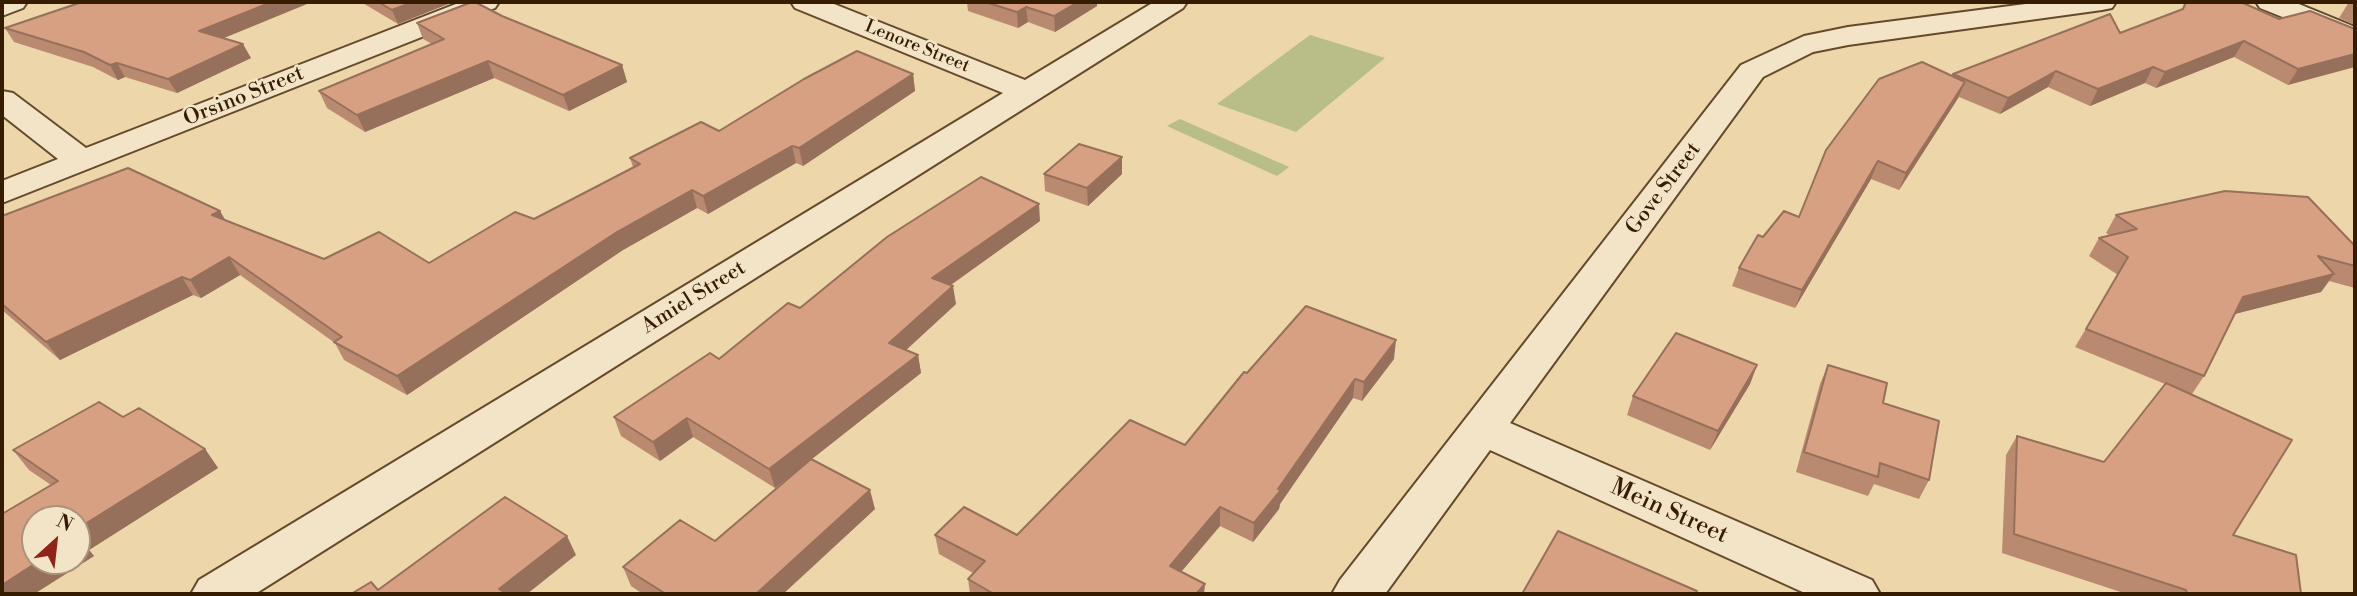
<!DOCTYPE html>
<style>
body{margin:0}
#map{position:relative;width:2357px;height:596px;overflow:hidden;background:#ecd6aa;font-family:"Libre Bodoni",serif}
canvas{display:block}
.frame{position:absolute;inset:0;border:4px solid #361c00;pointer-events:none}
.north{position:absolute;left:21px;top:505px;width:70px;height:70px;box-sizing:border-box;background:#f3e4c8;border:2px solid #a79478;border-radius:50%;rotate:27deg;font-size:19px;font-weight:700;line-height:28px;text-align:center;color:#361c00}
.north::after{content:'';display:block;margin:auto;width:24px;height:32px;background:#8f2418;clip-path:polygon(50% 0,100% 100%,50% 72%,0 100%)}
</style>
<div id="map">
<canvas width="2357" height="596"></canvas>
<div class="frame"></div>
<div class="north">N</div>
</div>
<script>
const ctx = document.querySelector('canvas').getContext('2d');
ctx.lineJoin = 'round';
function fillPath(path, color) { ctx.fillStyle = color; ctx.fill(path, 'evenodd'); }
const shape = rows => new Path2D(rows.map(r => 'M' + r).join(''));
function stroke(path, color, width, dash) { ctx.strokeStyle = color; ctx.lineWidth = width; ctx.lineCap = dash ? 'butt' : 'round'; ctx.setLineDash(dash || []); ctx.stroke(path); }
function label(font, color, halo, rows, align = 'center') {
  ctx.font = font + ' "Libre Bodoni",serif'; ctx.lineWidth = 5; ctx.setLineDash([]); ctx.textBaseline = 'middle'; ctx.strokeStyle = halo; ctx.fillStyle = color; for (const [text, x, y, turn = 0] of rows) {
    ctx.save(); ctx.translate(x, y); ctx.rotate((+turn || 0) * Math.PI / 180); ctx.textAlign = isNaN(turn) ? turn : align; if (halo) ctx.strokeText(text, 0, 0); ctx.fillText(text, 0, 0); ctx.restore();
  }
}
fillPath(shape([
 [1310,35,1385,58,1296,132,1217,104],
 [1180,119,1289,167,1277,176,1167,126]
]), '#b9bd88');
const minor = shape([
 [2,2,27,2,23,8,2,16,2,2],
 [461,2,499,2,495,8,2,203,2,181,58,159,2,115,2,91,13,93,86,148,461,2],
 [791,2,829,2,1025,80,1154,2,1187,2,1183,8,255,594,191,594,199,580,1003,93,795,8,791,2],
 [2041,2,2116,2,2112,8,2102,10,1848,45,1813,52,1763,77,1510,423,1872,580,1880,594,1807,594,1490,450,1385,594,1332,594,1340,580,1741,65,1804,36,1848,27,2041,2],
 [2256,2,2294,2,2355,27,2355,46,2260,8,2256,2]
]);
stroke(minor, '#644a2a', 4);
fillPath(minor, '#f3e4c8');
fillPath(shape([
 [361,2,453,2,398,24],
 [967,2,1097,2,1097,6,1055,32,1028,22,1018,28,968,11],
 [2185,2,2241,2,2279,19,2355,29,2288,85,2234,57,2156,88,2145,83,2090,106,2048,87,2000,114,1959,97,1899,190,1871,179,1795,308,1732,286,1739,268,1763,237,1799,217,1953,74,2120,33,2182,10],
 [2349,2,2355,2,2355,25,2339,18],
 [502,16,622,65,627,82,569,111,494,78,365,132,327,108,319,91,432,44,423,39,417,23],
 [5,28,224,38,251,58,177,93,125,77,118,80,93,67,14,42],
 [913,74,915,91,803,166,796,163,708,214,697,208,623,250,407,395,344,360,335,343,240,275,201,298,193,295,60,360,2,310,2,216,220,211,226,221,324,259,429,263,534,219,633,167,630,158,719,131],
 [1044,174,1122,174,1088,206,1045,191],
 [2116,215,2355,246,2355,288,2329,281,2321,292,2234,314,2204,376,2192,394,2233,535,2301,594,2127,594,2002,553,2006,455,2017,436,2104,462,2165,384,2075,347,2118,275,2089,256,2099,238,2109,235,2106,233],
 [1040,221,951,285,956,304,906,350,918,355,921,373,812,459,875,509,783,594,643,594,631,586,623,567,715,541,791,475,775,488,693,437,660,461,621,436,614,417,719,359,800,308],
 [1394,359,1362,401,1353,398,1280,504,1279,509,1253,542,1220,526,1181,572,1204,594,970,594,968,579,973,573,939,554,935,535,1017,535,1185,445,1247,373],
 [1757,365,1750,384,1710,450,1627,415,1633,396],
 [1828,365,1883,403,1929,480,1919,499,1874,484,1868,496,1796,472,1820,384],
 [123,417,205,449,218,468,89,550,94,556,34,594,51,485,29,470,13,450]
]), '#ba8a70');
fillPath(shape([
 [272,2,312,2,207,45,199,31],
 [413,2,453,2,398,24,392,10],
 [1078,2,1097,2,1097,6,1055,32,1054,16],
 [1026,7,1028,22,1018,28,1017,12],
 [2244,41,2234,57,2156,88,2165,72],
 [243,44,251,58,177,93,168,79],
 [2355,54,2355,67,2288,85,2298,69],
 [488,61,494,78,365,132,357,115],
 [117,63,125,77,118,80,110,65],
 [622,65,627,82,569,111,563,95],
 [2153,67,2145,83,2090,106,2098,89],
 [2056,71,2048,87,2000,114,2008,98],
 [913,74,915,91,803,166,799,148],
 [1965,82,1958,98,1899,190,1906,173],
 [792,146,796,163,708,214,703,196],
 [1122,157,1122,174,1088,206,1087,188],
 [1878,161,1871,179,1795,308,1802,290],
 [692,190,697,208,623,250,407,395,397,376,617,232],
 [1039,204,1040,221,935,296,932,278],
 [220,211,230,229,212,215],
 [229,257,240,275,201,298,190,280],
 [2334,274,2321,292,2231,315,2243,297],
 [182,277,193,295,60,360,46,342],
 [953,286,956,304,893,362,889,343],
 [1396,340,1394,359,1362,401,1364,382],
 [918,355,921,373,775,488,769,469],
 [1757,365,1750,384,1710,450,1718,431],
 [1355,379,1353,398,1280,504,1279,509,1253,542,1254,523],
 [687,418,693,437,660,461,653,442],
 [205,449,218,468,89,550,94,556,34,594,2,594,2,585,39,561,77,561,77,529],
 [870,490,875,509,783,594,756,594],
 [1220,507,1220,526,1170,585,1170,566],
 [567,536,576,555,527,594,502,594,499,589],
 [1205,584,1204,594,1196,594]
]), '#97705b');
const building = shape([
 [82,2,272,2,199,31,243,44,168,79,117,63,110,65,84,52,5,28,82,2],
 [378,2,413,2,392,10,378,2],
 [472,2,475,2,502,16,622,65,563,95,488,61,357,115,319,91,444,39,417,23,472,2],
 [985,2,1078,2,1054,16,1026,7,1017,12,985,2],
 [2186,2,2241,2,2279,19,2310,11,2355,29,2355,54,2298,69,2244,41,2165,72,2153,67,2098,89,2056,71,2008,98,1953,74,2110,14,2120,33,2183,9,2186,2],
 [857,51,913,74,799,148,792,146,703,196,692,190,617,232,397,376,334,342,342,337,229,257,190,280,182,277,46,342,2,304,2,216,128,168,220,211,212,215,324,259,379,232,429,263,515,212,534,219,640,164,630,158,701,122,719,131,804,79,857,51],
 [1922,62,1965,82,1906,173,1878,161,1802,290,1739,268,1758,235,1763,237,1784,211,1799,217,1826,150,1879,79,1922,62],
 [1079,144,1122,157,1087,188,1044,174,1079,144],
 [981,177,1039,204,932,278,953,286,889,343,918,355,769,469,687,418,653,442,614,417,710,353,719,359,788,303,800,308,887,237,981,177],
 [2225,191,2308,197,2355,246,2355,266,2318,256,2334,274,2243,297,2204,376,2086,329,2128,257,2099,238,2137,229,2116,215,2225,191],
 [1306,306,1396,340,1364,382,1355,379,1278,489,1281,490,1254,523,1220,507,1170,566,1205,584,1196,594,994,594,968,579,985,561,935,535,964,507,1017,535,1130,420,1185,445,1244,372,1247,373,1306,306],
 [1676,333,1757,365,1718,431,1633,396,1676,333],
 [1828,365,1887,383,1883,403,1939,421,1929,480,1880,463,1878,477,1804,452,1828,365],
 [2166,383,2292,440,2233,535,2296,555,2301,594,2191,594,2187,593,2186,590,2014,534,2017,436,2104,462,2166,383],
 [99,402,123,417,139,408,205,449,77,529,77,519,35,519,35,561,39,561,2,585,2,514,58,481,13,450,99,402],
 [811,459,870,490,756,594,666,594,623,567,680,520,715,541,811,459],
 [505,497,567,536,499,589,507,594,351,594,371,582,378,590,505,497],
 [1558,531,1697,591,1695,594,1522,594,1558,531]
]);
fillPath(building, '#d8a082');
stroke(building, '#97705b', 2);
label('18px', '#361c00', '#f3e4c8', [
 ["Lenore Street",917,47,22]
]);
label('21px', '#361c00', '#f3e4c8', [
 ["Orsino Street",244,97,-22],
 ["Gove Street",1664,189,-53],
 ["Amiel Street",694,298,-32]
]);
label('24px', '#361c00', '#f3e4c8', [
 ["Mein Street",1669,512,24]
]);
</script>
